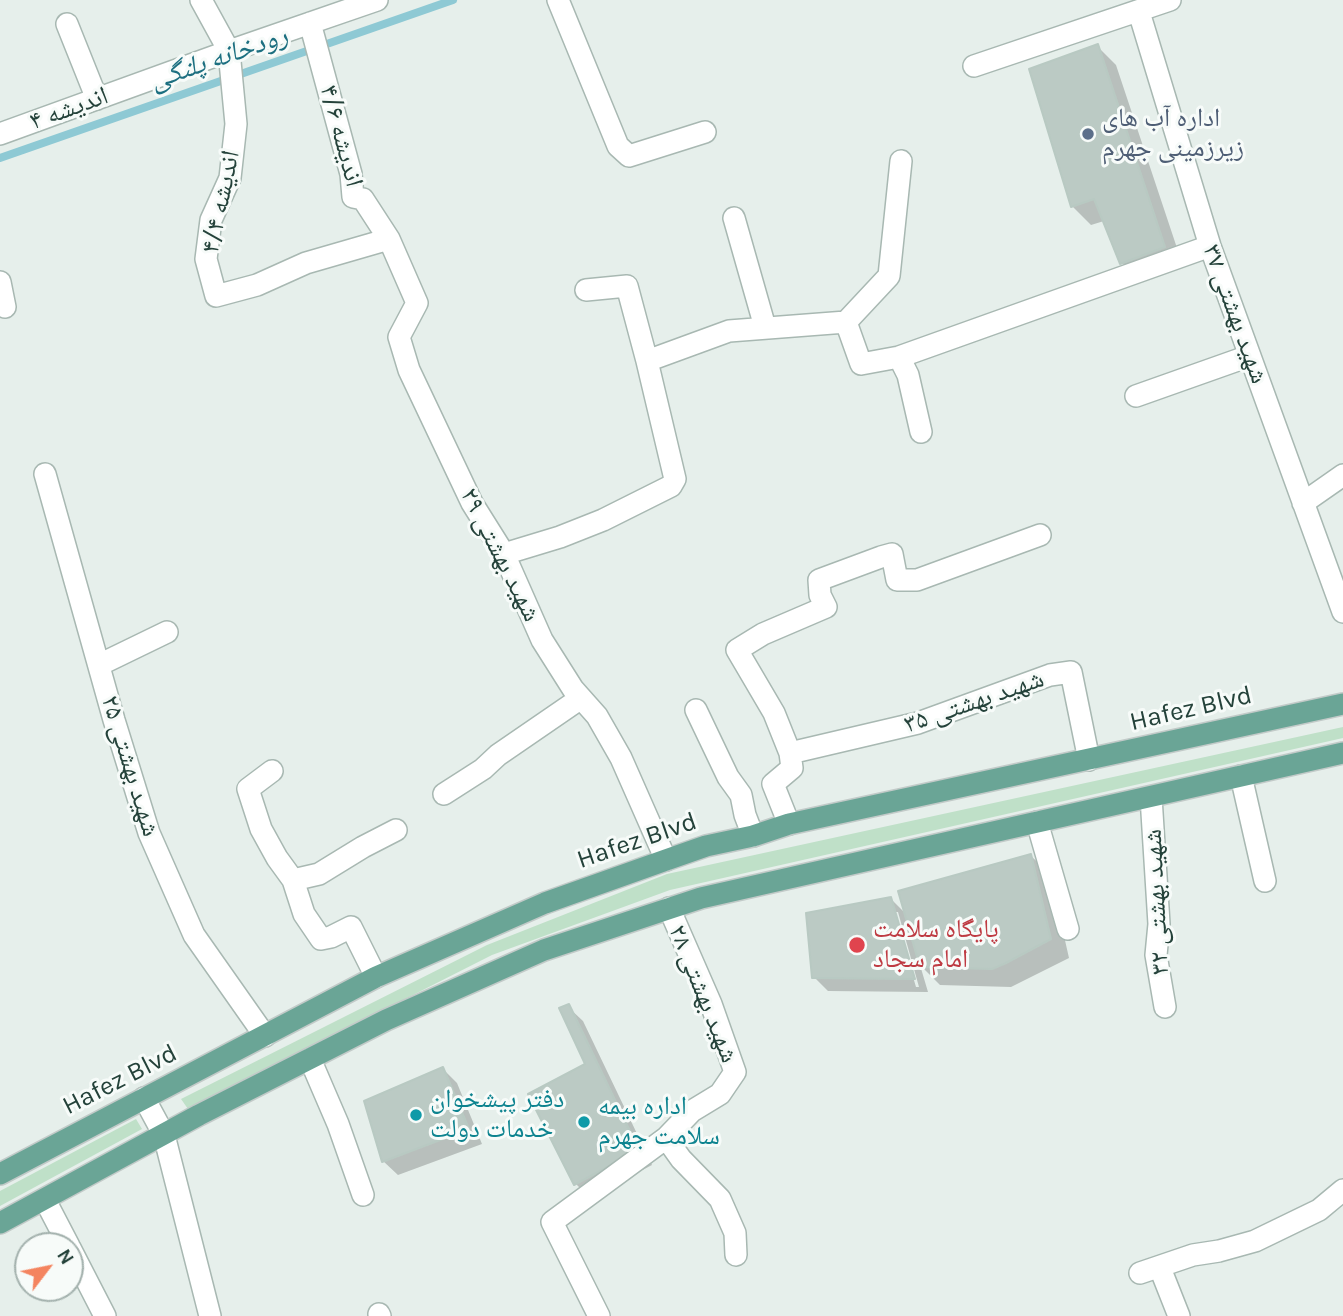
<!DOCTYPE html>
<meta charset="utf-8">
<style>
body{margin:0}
#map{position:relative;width:1343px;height:1316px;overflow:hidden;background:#e6efeb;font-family:Karla,sans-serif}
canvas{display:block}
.north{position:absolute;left:14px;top:1232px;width:70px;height:70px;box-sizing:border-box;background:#f7fbf9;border:2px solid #a3b1ad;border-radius:50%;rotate:58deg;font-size:19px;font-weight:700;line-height:28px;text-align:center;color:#24423a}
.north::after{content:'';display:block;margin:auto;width:24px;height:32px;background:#f4845f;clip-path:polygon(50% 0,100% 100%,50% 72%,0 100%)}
</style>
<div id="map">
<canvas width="1343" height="1316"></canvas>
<div class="north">N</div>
</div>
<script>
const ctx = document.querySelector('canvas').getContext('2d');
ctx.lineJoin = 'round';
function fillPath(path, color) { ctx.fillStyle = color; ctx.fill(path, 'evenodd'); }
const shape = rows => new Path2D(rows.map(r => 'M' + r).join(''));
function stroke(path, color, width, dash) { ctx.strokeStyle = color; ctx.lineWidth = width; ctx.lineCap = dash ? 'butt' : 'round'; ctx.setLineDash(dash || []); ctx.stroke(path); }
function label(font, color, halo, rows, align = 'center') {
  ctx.font = font + ' Karla,"Noto Naskh Arabic",sans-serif'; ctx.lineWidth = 6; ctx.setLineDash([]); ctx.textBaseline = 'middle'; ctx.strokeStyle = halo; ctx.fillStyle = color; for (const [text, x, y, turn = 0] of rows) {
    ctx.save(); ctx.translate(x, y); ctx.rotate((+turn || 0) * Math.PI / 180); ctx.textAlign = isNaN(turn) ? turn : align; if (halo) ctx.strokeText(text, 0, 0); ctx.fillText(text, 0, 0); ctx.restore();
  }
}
fillPath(shape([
 [1343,727,1343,738,670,890,492,955,188,1109,181,1099,487,945,667,874],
 [136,1119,142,1129,0,1206,0,1191]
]), '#bfe0c8');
fillPath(shape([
 [1097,46,1116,65,1183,266,1141,282,1122,263,1104,221,1091,225,1073,207,1031,70],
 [1031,856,1050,874,1069,958,1011,987,940,985,920,965,928,992,828,991,814,977,891,899,907,915],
 [894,912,898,912,919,987,916,987],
 [568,1007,583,1021,652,1165,590,1198,576,1184,588,1065],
 [443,1069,457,1083,482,1144,398,1175,383,1161]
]), '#0003');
stroke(shape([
 [0,158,453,0]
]), '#8ec9d4', 8);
const building = shape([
 [1098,44,1165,247,1120,264,1094,199,1071,207,1029,69,1098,44],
 [1031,854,1051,939,1006,963,992,969,920,967,898,891,1031,854],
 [891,897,915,979,812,978,806,913,891,897],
 [569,1004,639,1150,574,1185,528,1094,585,1064,559,1008,569,1004],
 [443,1067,469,1129,382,1162,364,1101,443,1067]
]);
fillPath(building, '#bbcac4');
stroke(building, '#b8c9c2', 2);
const minor = shape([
 [201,0,229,51,236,124,230,178,211,220,206,259,216,296,257,285,306,263,389,239],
 [558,0,618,146,629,156,705,132],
 [1139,12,1210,246,1343,612],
 [310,23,351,174,353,197,363,199,389,239,417,303,399,337,409,370,472,503,504,554,542,640,573,689,597,716,621,758,666,860],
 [67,24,97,99],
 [974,66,1170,0],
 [0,134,229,51,377,0],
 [734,218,765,327],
 [0,282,5,307],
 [586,290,627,286,647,361],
 [846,322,889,276,901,161],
 [899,357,908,375,921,432],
 [1136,396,1249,356],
 [45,474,114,720,149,833,194,935,265,1036],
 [1303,503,1343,475],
 [504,554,560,537,603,520,671,486,675,479,647,361,729,331,846,322,861,364,899,357,1210,246],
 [99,665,167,632],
 [696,710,728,777,741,795,745,815,753,836],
 [790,753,918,723,1050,675,1071,672,1089,760],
 [272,771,248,789,261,829,277,858,293,880,319,874,363,847,396,830],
 [1241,776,1265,881],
 [444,794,483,769,498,755,581,698],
 [1151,797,1159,924,1156,955,1165,1007],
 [1037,822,1068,929],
 [789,824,773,784,792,768,790,753,774,713,737,650,763,634,826,607,820,595,819,580,881,557,892,554,897,580,917,580,1040,535],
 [293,880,304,914,321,939,331,937,351,927,376,977],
 [310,1059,338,1124,363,1195],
 [144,1098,164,1135,210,1316],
 [666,1138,681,1159,720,1199,735,1233,736,1255],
 [45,1200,69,1246],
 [70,1248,105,1316],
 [1160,1268,1179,1316],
 [1140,1273,1193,1255,1219,1251,1255,1241,1319,1210,1343,1190],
 [379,1314,380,1316],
 [599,1316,552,1222,666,1138,692,1111,720,1094,735,1072,711,1004,669,908]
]);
const major = shape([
 [0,1174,376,977,545,903,666,860,706,846,753,836,789,824,1343,704],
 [0,1223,199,1115,386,1020,544,950,701,898,1343,753]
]);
stroke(minor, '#a8b8b2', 24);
stroke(major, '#c2cac8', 24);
stroke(minor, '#fff', 21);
stroke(major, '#6aa596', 21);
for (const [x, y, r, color] of [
 [1088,134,7,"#5c6f8a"],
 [857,945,9,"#e0444e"],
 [416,1115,7,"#0f9aa8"],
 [584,1122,7,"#0f9aa8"]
]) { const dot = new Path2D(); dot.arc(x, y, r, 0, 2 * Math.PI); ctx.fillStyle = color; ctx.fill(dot); stroke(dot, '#f7fbf9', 2.5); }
label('26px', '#24423a', '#f7fbf9', [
 ["اندیشه ۴",69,109,-20],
 ["اندیشه ۴/۶",341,136,75],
 ["اندیشه ۴/۴",221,202,-78],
 ["شهید بهشتی ۳۷",1235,314,70],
 ["شهید بهشتی ۲۹",500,555,63],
 ["شهید بهشتی ۳۵",974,702,-19],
 ["Hafez Blvd",1191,709,-13],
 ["شهید بهشتی ۲۵",130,766,73],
 ["Hafez Blvd",637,841,-19],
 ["شهید بهشتی ۳۲",1157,902,-93],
 ["شهید بهشتی ۲۸",703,994,68],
 ["Hafez Blvd",120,1080,-27]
]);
label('26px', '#4e5e75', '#f7fbf9', [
 ["اداره آب های",1102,119],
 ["زیرزمینی جهرم",1102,149]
], 'left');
label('26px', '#be3a42', '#f7fbf9', [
 ["پایگاه سلامت",873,930],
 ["امام سجاد",873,960]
], 'left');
label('26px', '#0d838f', '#f7fbf9', [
 ["دفتر پیشخوان",430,1100],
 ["خدمات دولت",430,1130],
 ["اداره بیمه",598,1107],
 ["سلامت جهرم",598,1137]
], 'left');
label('italic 28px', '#1c6f80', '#f7fbf9', [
 ["رودخانه پلنگی",219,58,-19]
]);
</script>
